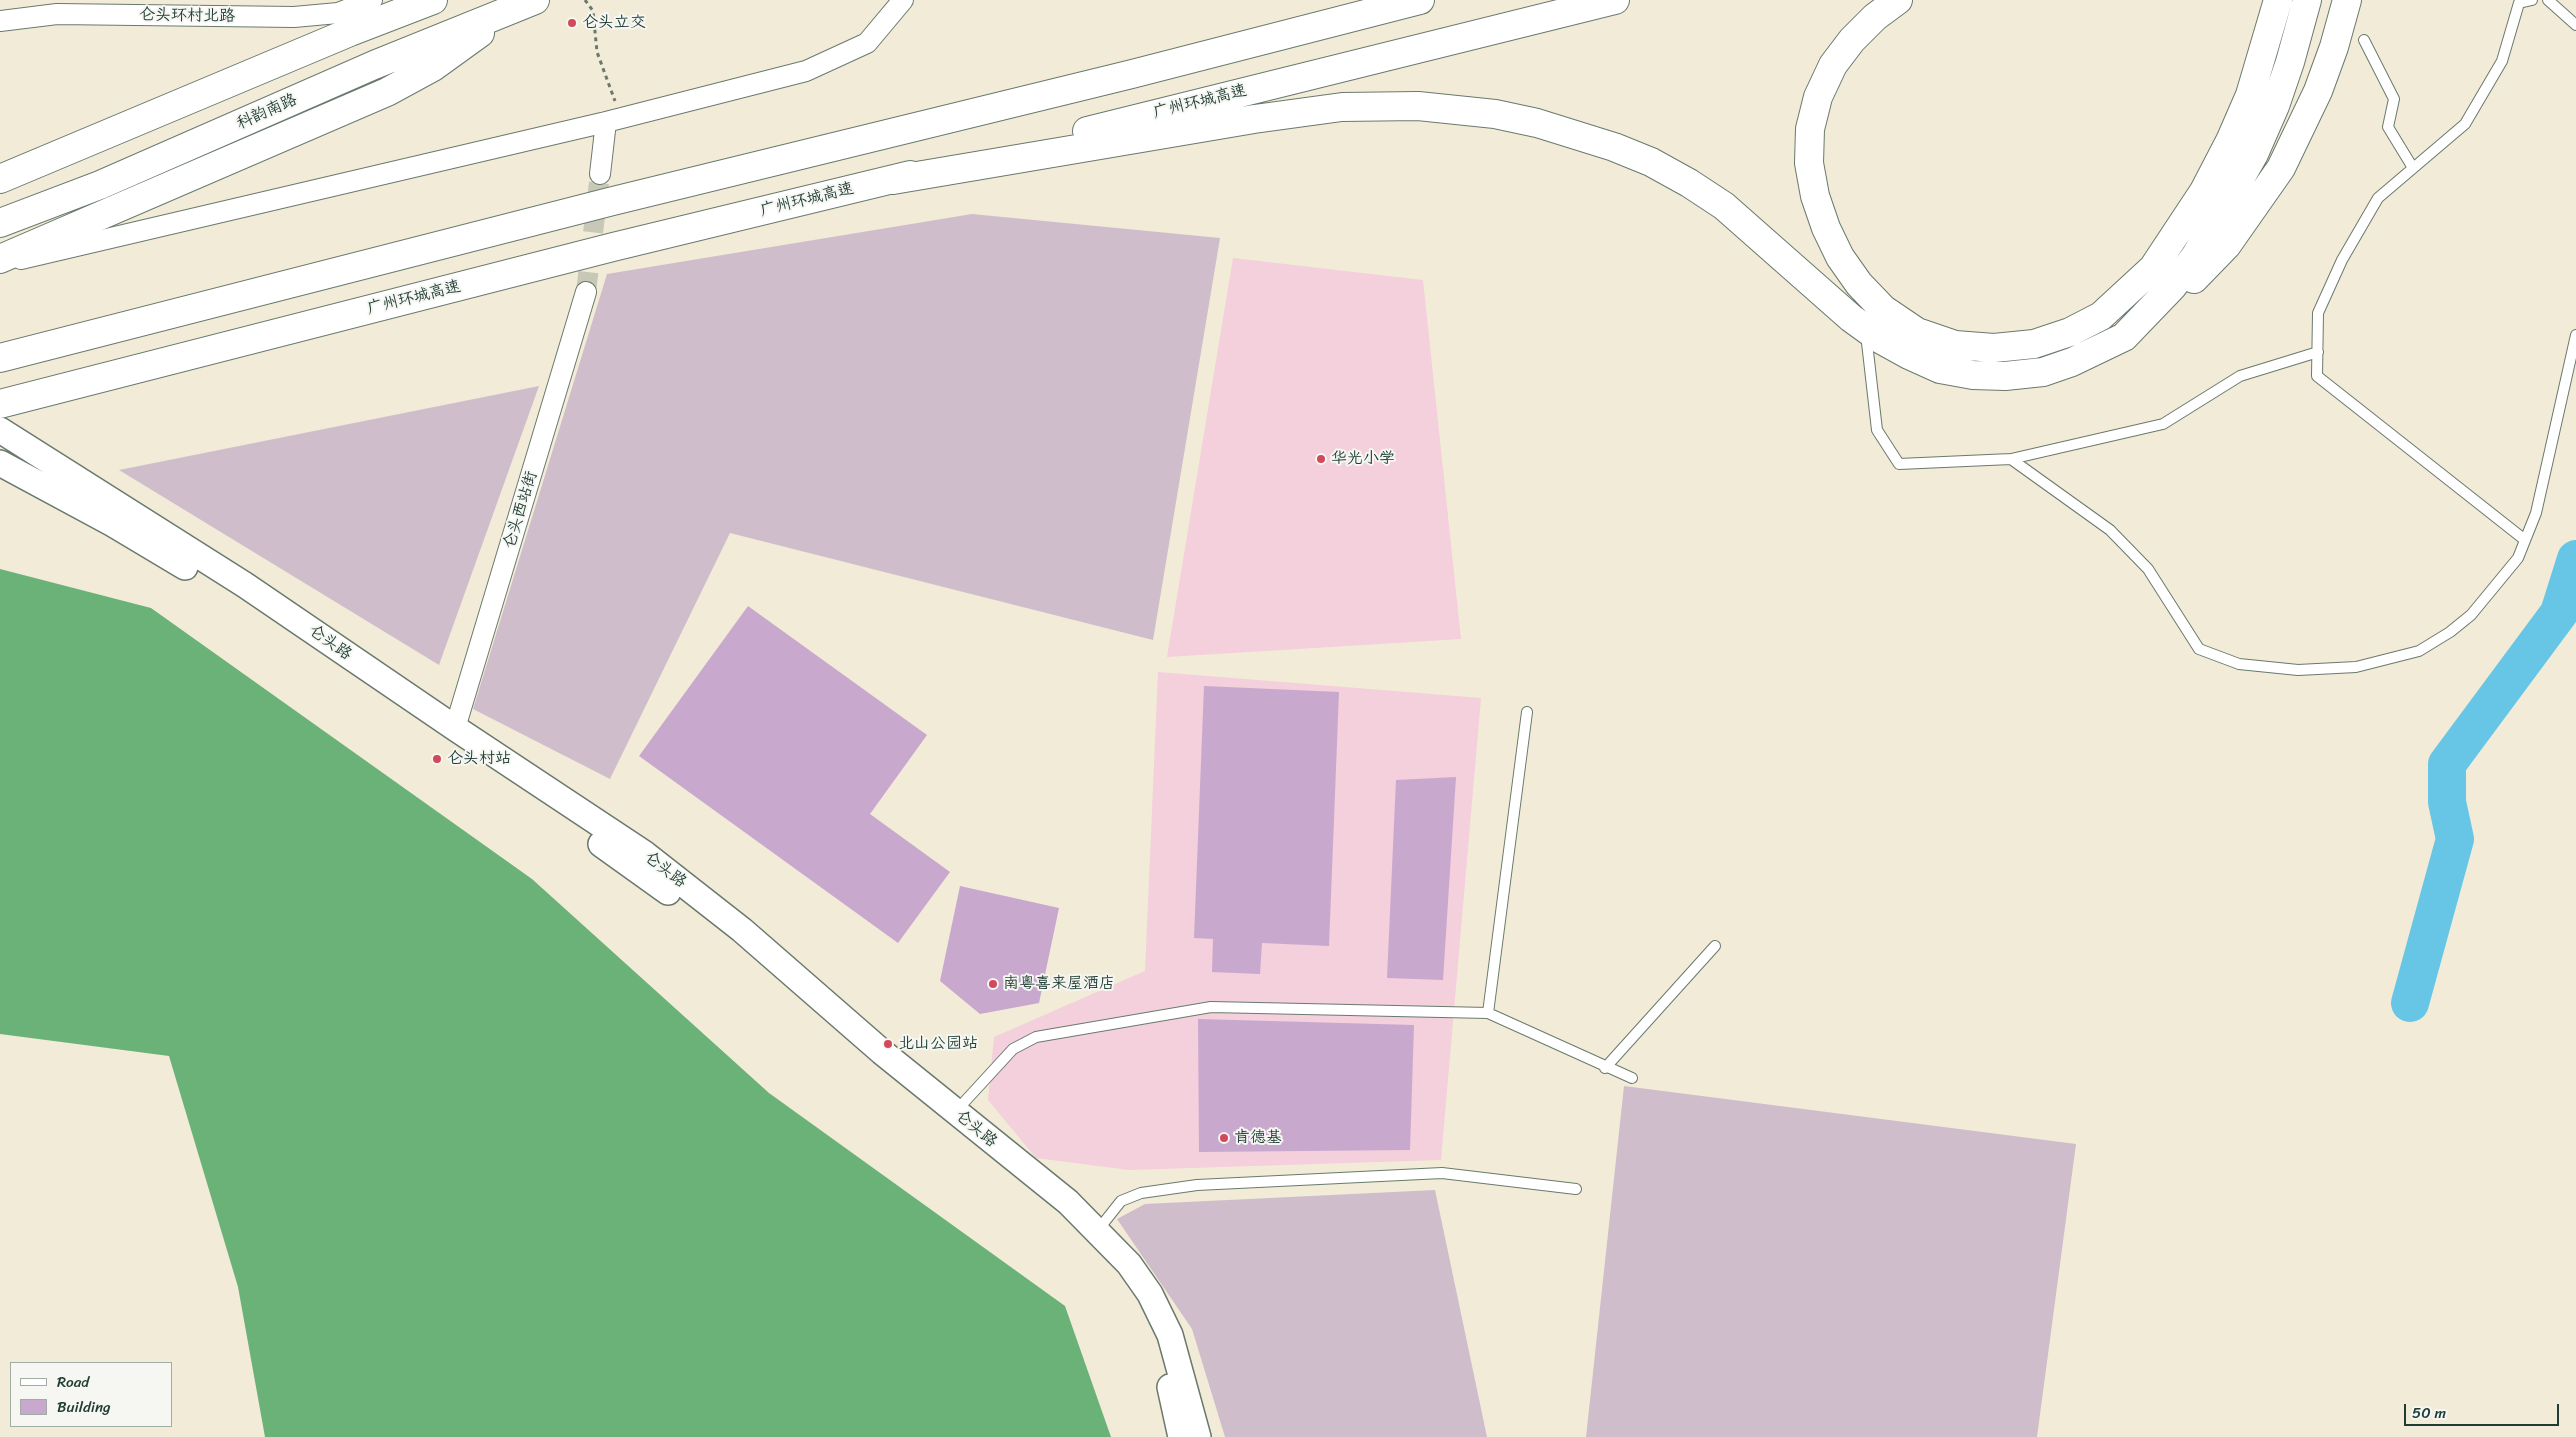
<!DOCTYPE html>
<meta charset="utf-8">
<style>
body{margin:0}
#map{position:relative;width:2576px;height:1437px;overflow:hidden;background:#f2ebd8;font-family:Sriracha,sans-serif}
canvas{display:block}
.legend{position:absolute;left:10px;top:1362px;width:162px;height:65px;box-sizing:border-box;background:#f6f6f2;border:1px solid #a0aca6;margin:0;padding:6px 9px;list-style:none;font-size:15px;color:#1f3d34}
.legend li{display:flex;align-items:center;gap:10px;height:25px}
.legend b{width:25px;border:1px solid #a0aca6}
.scale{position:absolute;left:2404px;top:1404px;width:155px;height:22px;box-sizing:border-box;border:2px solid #1f3d34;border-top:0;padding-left:6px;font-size:15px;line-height:18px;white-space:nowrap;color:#1f3d34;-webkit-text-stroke:4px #f6f6f2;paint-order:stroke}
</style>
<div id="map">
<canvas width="2576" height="1437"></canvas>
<ul class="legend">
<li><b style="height:6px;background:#fff"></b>Road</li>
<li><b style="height:14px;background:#c9a8ce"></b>Building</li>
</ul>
<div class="scale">50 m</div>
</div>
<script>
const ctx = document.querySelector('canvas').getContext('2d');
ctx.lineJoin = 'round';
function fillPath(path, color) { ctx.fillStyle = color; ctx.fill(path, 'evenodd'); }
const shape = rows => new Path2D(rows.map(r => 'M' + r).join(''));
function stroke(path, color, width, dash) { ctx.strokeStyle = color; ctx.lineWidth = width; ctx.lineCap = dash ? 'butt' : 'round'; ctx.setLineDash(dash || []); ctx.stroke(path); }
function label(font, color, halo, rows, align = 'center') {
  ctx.font = font + ' Sriracha,"LXGW WenKai TC",sans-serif'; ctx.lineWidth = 4; ctx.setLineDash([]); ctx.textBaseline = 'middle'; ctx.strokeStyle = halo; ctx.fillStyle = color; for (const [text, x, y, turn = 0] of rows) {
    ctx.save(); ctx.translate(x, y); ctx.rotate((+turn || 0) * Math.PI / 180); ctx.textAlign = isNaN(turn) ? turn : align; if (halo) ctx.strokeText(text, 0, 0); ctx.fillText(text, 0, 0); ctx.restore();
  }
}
fillPath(shape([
 [1233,258,1423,280,1461,639,1167,657],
 [1158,672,1481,698,1441,1160,1129,1170,1036,1158,988,1100,994,1037,1145,971]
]), '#f4cfdc');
fillPath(shape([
 [972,214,1220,238,1153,640,730,533,610,779,473,709,607,274],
 [539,386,439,665,119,470],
 [1624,1086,2076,1144,2037,1437,1586,1437],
 [1435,1190,1487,1437,1225,1437,1192,1329,1117,1219,1145,1204]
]), '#d0bdcc');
fillPath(shape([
 [0,569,151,608,532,879,769,1093,1065,1306,1111,1437,265,1437,238,1287,169,1056,0,1034]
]), '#6bb278');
stroke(shape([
 [2410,1003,2455,839,2447,802,2447,764,2559,613,2576,559]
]), '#67c6e5', 38);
fillPath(shape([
 [748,606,927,735,870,814,950,872,898,943,639,756],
 [1204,686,1339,692,1329,946,1262,943,1260,974,1212,972,1213,939,1194,938],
 [1456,777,1443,980,1387,978,1396,780],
 [960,886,1059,908,1039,1003,980,1014,940,981],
 [1198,1019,1414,1025,1410,1150,1199,1152]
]), '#c9a8ce');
stroke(shape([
 [586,292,600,174]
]), '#c8c8b7', 20, [20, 10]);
const service = shape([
 [2548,0,2576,25],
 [2364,40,2394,99,2388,127,2413,168],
 [1866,334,1877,430,1899,464,2011,459,2163,424,2240,376,2318,352],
 [2011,459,2110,530,2148,569,2199,649,2239,664,2298,670,2356,667,2419,651,2450,632,2471,615,2518,558,2536,513,2576,335],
 [2525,540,2317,376,2318,313,2342,260,2378,198,2465,124,2502,61,2519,3,2532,0],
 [1488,1013,1527,712],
 [1605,1068,1715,946],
 [956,1111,1013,1049,1036,1037,1211,1007,1488,1013,1632,1078],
 [1098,1230,1121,1201,1141,1193,1197,1185,1442,1173,1576,1189]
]);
const minor = shape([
 [0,21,57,14,294,17,338,13,372,0],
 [600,174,606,122],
 [21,259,606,122,806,71,867,43,903,0],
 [455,728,586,292]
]);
const tertiary = shape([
 [0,430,245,585,455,728,645,854,742,930,882,1052,1068,1202,1129,1264,1150,1294,1170,1335,1198,1437],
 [0,463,113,524,185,567],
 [601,844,668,892],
 [1170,1387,1181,1437]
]);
const trunk = shape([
 [0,179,350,32,433,0],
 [0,223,100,185,374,65,535,0],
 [0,259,387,92,433,67,480,33]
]);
const motorway = shape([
 [1898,0,1875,17,1852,40,1833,65,1818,97,1810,129,1809,163,1815,196,1826,228,1840,257,1859,284,1883,309,1917,332,1955,345,1994,348,2034,344,2070,332,2101,316,2153,268,2204,191,2230,141,2250,95,2278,0],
 [1087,131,1615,0],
 [893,180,1254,119,1342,107,1418,106,1495,114,1537,123,1614,147,1651,162,1689,183,1724,206,1851,318,1880,339,1909,355,1940,369,1973,375,2005,376,2043,372,2072,362,2124,337,2173,286,2196,255,2254,154,2275,106,2290,62,2307,0],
 [2194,279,2227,245,2281,168,2318,91,2334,47,2347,0],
 [0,358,613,201,1132,74,1420,0],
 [0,404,613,247,910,175]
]);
stroke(service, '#697a6d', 12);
stroke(minor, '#697a6d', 22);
stroke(tertiary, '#697a6d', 28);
stroke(trunk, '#697a6d', 30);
stroke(motorway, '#697a6d', 30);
stroke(shape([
 [585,0,593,11,597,52,615,101]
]), '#697a6d', 3, [4, 4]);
stroke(service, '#fff', 10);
stroke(minor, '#fff', 20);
stroke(tertiary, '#fff', 25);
stroke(trunk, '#fff', 28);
stroke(motorway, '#fff', 28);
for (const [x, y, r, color] of [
 [572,23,5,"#d1495b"],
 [1321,459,5,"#d1495b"],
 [437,759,5,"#d1495b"],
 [993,984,5,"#d1495b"],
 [888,1044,5,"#d1495b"],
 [1224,1138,5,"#d1495b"]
]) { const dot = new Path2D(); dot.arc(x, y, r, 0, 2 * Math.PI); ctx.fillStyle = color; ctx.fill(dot); stroke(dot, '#f6f6f2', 2); }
label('16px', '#1f3d34', '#f6f6f2', [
 ["仑头环村北路",187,16,1],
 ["广州环城高速",1200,102,-14],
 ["科韵南路",267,112,-24],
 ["广州环城高速",807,200,-14],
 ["广州环城高速",414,298,-14],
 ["仑头西站街",521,510,-73],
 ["仑头路",330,643,35],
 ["仑头路",665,870,37],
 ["仑头路",976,1129,39]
]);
label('16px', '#1f3d34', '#f6f6f2', [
 ["仑头立交",582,23],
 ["华光小学",1331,459],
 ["仑头村站",447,759],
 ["南粤喜来屋酒店",1003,984],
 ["北山公园站",898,1044],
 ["肯德基",1234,1138]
], 'left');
</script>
